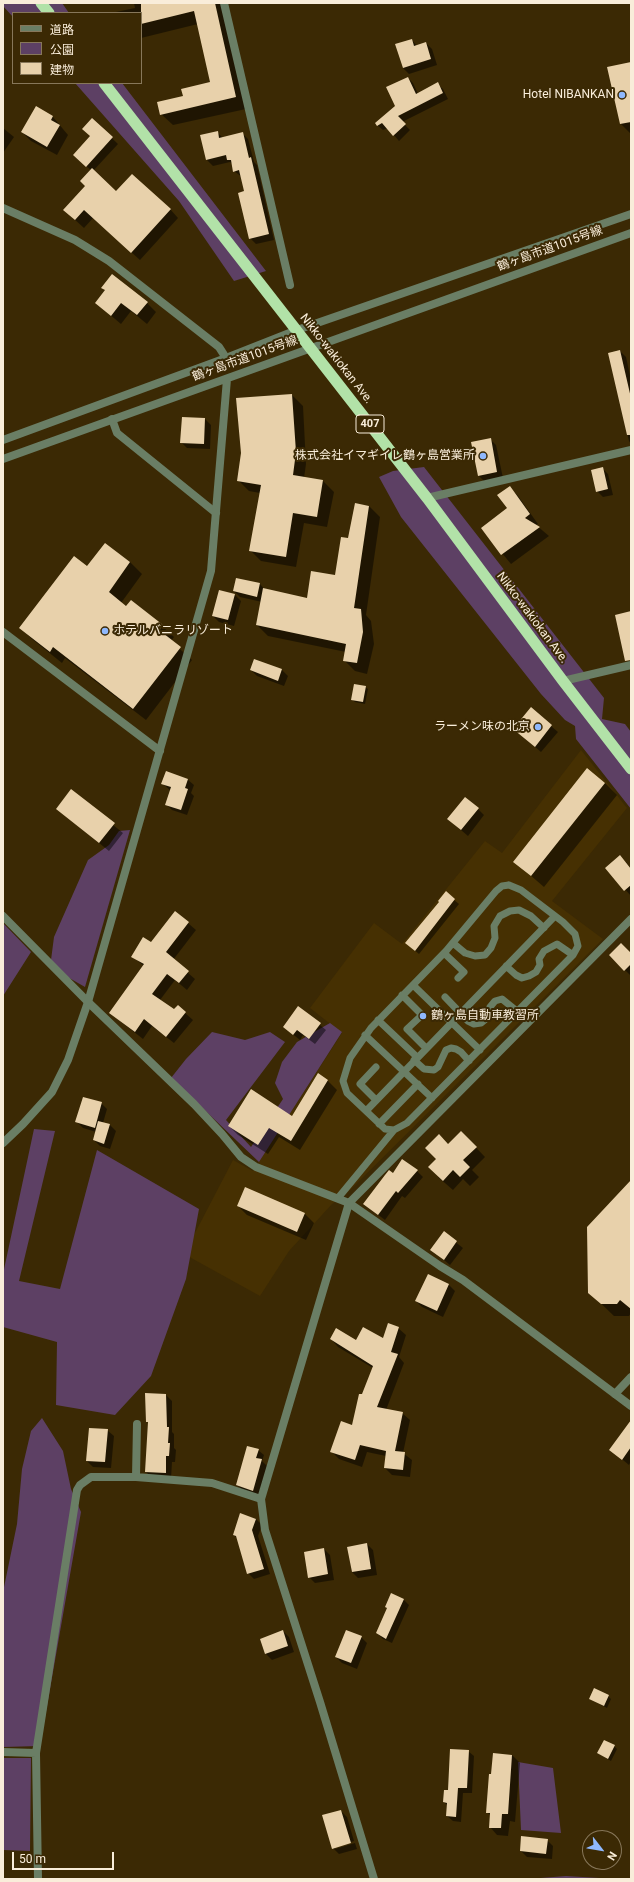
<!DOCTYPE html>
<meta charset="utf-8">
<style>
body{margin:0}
#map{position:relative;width:634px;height:1882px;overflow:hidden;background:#3b2904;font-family:Roboto,"Noto Sans JP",sans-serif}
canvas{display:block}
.frame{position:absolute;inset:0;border:4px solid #f9edda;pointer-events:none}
.legend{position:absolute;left:12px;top:12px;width:130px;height:72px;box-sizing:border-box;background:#3b2904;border:1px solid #87775a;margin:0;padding:5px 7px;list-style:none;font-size:12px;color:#f9edda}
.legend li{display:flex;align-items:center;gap:8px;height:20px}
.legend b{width:20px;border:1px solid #87775a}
.north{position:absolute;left:582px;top:1830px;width:40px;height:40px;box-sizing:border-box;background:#3b2904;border:1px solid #87775a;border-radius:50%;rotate:121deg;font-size:11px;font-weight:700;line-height:16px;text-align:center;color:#f9edda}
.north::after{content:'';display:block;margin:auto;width:14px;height:18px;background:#8fb8fd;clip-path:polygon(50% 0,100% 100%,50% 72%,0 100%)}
.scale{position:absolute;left:12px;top:1852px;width:102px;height:18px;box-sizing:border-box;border:2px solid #f9edda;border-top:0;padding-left:5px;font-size:12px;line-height:14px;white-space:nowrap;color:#f9edda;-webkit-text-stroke:3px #3b2904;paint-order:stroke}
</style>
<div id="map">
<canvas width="634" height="1882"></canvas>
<div class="frame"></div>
<ul class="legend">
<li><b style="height:5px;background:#6a7e65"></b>道路</li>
<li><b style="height:11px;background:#5d4064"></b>公園</li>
<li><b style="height:11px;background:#e8d1ab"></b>建物</li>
</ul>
<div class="north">N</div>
<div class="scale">50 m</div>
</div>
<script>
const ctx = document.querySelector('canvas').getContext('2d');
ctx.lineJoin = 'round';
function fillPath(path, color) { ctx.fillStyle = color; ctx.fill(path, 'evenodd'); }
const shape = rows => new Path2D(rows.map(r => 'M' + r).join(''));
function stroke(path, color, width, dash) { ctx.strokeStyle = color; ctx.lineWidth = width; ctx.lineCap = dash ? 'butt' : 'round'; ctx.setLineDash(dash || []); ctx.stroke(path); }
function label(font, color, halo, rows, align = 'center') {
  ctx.font = font + ' Roboto,"Noto Sans JP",sans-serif'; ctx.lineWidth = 4; ctx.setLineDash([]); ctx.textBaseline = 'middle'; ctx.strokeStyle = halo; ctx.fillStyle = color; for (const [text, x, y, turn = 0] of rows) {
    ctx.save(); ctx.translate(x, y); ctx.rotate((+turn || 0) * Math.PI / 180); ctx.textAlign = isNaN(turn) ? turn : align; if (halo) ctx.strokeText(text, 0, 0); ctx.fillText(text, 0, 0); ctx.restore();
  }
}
fillPath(shape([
 [581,750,627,808,552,901,603,939,346,1194,332,1204,289,1251,260,1296,184,1254,233,1160,253,1171,342,1033,310,1008,374,923,402,944,485,841,502,853]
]), '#463002');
fillPath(shape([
 [3,3,62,3,69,13,13,13,13,17,3,6],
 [75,83,122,83,266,271,234,281,179,201],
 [424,467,604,698,602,719,625,724,631,732,631,809,576,739,575,726,565,720,541,694,401,517,379,477,393,471],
 [130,830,85,987,64,975,51,960,54,937,88,860,109,845,119,831],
 [3,923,31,952,3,996],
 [330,1023,342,1032,259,1162,171,1078,186,1059,212,1032,245,1040,270,1032,285,1042,226,1120,251,1147,283,1099,275,1083,282,1062,297,1042],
 [34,1129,55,1131,19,1281,60,1289,97,1150,199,1209,186,1279,151,1376,115,1415,56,1405,57,1342,3,1327,3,1274],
 [42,1418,63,1451,71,1489,81,1512,40,1746,3,1747,3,1592,17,1524,22,1469,31,1431],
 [3,1758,31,1758,30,1851,3,1850],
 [518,1762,553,1768,561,1833,521,1830],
 [566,1876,616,1879,528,1879]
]), '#5d4064');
fillPath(shape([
 [134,3,224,3,246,109,173,125,161,114,184,97,211,83,198,24,141,38,141,13,111,13,135,8],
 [412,40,417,46,426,43,432,49,437,65,409,74,403,68],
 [631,63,631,134,621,124],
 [408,78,413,83,418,94,437,84,443,89,448,99,402,122,410,130,399,141,388,128,383,130,377,125,396,106],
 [36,108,53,117,68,135,57,155,31,141,22,132],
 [92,119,118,144,93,171,116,193,170,209,178,218,140,260,93,218,84,228,73,218,91,170,80,161,91,136],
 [3,128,14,137,3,153],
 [217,132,223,138,242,133,248,139,254,162,257,165,274,240,256,244,250,238,245,192,242,177,234,171,233,164,230,162,213,166,207,160],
 [96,303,147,303,156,312,147,324,131,311,121,324],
 [620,351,626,357,631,380,631,444,629,441,609,354],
 [292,395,303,406,306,464,304,478,323,481,334,492,327,527,304,523,296,567,261,561,250,550,260,493,249,491,238,480],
 [183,418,205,419,211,425,210,449,187,448,181,442],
 [490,439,496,445,503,478,485,482,479,476],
 [602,468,608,474,613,495,603,497,597,491],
 [509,487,518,496,538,524,536,525,549,536,511,564,482,529,509,509],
 [356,504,369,506,380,517,366,615,371,621,374,644,367,674,355,671,344,660,346,652,268,636,257,625,262,602,240,597,234,591,237,579,260,584,265,590,308,599,336,576,349,540],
 [105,544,130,562,142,574,121,603,162,626,174,637,171,641,192,660,146,720,65,658,62,663,32,639,20,627,88,568],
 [235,595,241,601,234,626,219,622,213,616],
 [255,660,282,670,288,676,284,686,257,676,251,670],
 [365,687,368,689,365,704,355,702,352,699],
 [531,709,558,732,541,752,514,729],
 [187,779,194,785,191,793,194,796,187,815,172,810,166,804,171,791,163,784],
 [605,783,617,795,544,887,515,862],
 [71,791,123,833,109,851,57,809],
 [478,809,484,815,468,836,448,819],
 [626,862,631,869,631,896,606,868],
 [454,900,459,904,419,954,406,943],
 [175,912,196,930,173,960,195,979,187,990,175,980,160,1000,175,1011,185,1013,193,1020,174,1043,152,1026,143,1039,110,1013,144,966,132,956,151,943],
 [631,954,631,976,610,955],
 [298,1007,326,1030,315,1044,303,1035,300,1040,290,1032],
 [327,1080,337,1090,300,1150,279,1137,268,1154,238,1135,229,1126,292,1117],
 [101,1103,107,1109,103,1123,110,1125,116,1131,110,1149,100,1146,94,1140,96,1132,83,1128,77,1122],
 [461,1132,485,1157,472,1170,479,1177,470,1186,463,1179,453,1190,438,1177,449,1145],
 [417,1171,423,1177,405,1198,402,1196,385,1220,364,1204,393,1174],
 [631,1182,631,1313,629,1316,614,1316,589,1292],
 [245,1188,305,1214,314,1223,306,1240,247,1215,238,1206],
 [444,1233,463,1248,450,1265,432,1250],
 [428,1275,449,1285,455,1291,443,1317,422,1307,416,1301],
 [398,1328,406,1335,399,1357,404,1363,386,1410,402,1413,410,1420,403,1453,412,1460,410,1477,392,1475,385,1468,386,1456,367,1452,362,1467,339,1459,331,1451,353,1426,373,1368,338,1347,331,1339,356,1341,384,1339],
 [166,1395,172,1401,172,1432,174,1434,174,1448,176,1450,175,1462,172,1462,171,1479,152,1478,146,1472,149,1423,147,1421],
 [107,1430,114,1436,111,1468,93,1467,87,1461],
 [631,1432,631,1461,629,1465,611,1450],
 [258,1450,264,1455,262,1461,267,1466,259,1495,243,1490,237,1485],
 [241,1514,256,1519,262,1525,258,1536,270,1574,254,1579,248,1573,237,1538,234,1535],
 [367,1544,373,1550,377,1575,358,1578,352,1572,348,1547],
 [324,1549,330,1555,334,1580,315,1583,309,1577],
 [392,1594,404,1600,409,1605,392,1643,383,1639,377,1633,388,1609],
 [283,1631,289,1637,294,1652,272,1660,266,1654,261,1639],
 [361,1637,367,1643,357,1669,342,1663,336,1657],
 [608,1696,611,1699,607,1708,590,1699],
 [614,1746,617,1749,611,1761,598,1753],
 [468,1751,474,1756,472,1793,463,1793,461,1822,453,1821,447,1816,448,1806,444,1802],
 [512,1755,520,1763,515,1822,510,1821,508,1836,497,1835,490,1827,491,1816,487,1812,492,1775],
 [341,1811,347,1817,354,1841,335,1847,335,1849,355,1843,357,1849,339,1854,333,1848],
 [547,1840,553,1846,552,1859,527,1857,521,1851]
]), '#0007');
fillPath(shape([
 [141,3,215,3,236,97,160,115,157,102,183,96,181,89,210,82,194,11,141,24],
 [412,39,414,46,426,42,431,59,403,68,395,44],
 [631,62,631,122,620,124,607,67],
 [408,77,416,94,438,82,443,93,398,116,406,124,393,136,382,123,377,126,375,123,395,106,386,87],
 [36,106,53,116,51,120,60,125,47,147,21,132],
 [92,118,113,137,86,167,73,155,90,136,82,129],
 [218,131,219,138,243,132,249,158,251,157,269,234,249,239,238,193,244,191,239,170,233,172,231,160,227,160,226,155,206,160,200,135],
 [92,168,116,191,132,174,171,209,131,253,84,210,75,220,63,210,85,186,80,181],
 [112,274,148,302,137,315,121,303,111,316,95,303,105,290,101,288],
 [620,350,631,398,631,435,627,435,608,353],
 [292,394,296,452,293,475,323,480,317,517,293,513,286,557,249,551,261,485,237,481,241,453,236,398],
 [182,417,205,418,204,444,180,443],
 [491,438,497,472,478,476,471,442],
 [603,467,608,489,596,492,591,470],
 [510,486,530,514,525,518,540,527,501,555,481,528,507,508,497,495],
 [355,503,369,506,354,608,361,609,363,632,357,663,343,661,346,644,256,625,263,588,307,598,311,571,335,575,341,537,348,538],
 [105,543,130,562,109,592,126,606,131,600,163,625,159,630,181,647,133,709,53,647,50,652,19,628,74,556,87,566],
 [236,578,260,583,257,597,233,591],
 [219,590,235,594,228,620,212,616],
 [631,611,631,660,625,661,615,615],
 [254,659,282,669,278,681,250,670],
 [354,684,366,686,363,702,351,700],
 [531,707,552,725,535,747,513,729],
 [587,768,605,783,531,876,513,862],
 [166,771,188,779,185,788,188,789,181,810,165,805,171,787,161,784],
 [71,789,115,823,99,843,56,809],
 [465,797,479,808,461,830,447,819],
 [620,855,631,869,631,885,624,891,605,868],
 [446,891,455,899,415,951,405,943,439,902,438,901],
 [175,911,189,922,166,952,189,971,179,983,167,974,152,994,174,1009,178,1005,186,1012,166,1037,144,1019,135,1032,109,1013,144,964,131,957,143,937,151,942],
 [621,943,631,953,631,964,624,971,609,955],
 [298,1006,321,1023,309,1039,297,1030,293,1035,283,1027],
 [318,1073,328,1080,291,1141,269,1128,258,1145,228,1126,251,1089,292,1116],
 [83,1097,102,1102,95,1128,75,1122],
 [98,1121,110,1124,104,1144,93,1140],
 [461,1131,477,1147,463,1160,470,1167,460,1177,453,1170,443,1181,428,1167,436,1159,425,1148,439,1134,448,1144],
 [402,1159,418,1170,398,1193,396,1191,378,1215,363,1204,385,1175,389,1170,393,1173],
 [631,1180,631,1309,620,1300,617,1304,601,1304,588,1293,587,1227],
 [245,1187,305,1213,297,1232,237,1206],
 [444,1231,457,1241,444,1260,430,1250],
 [428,1274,449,1284,437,1311,415,1301],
 [388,1323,399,1327,391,1352,398,1354,377,1407,403,1412,395,1451,405,1452,403,1470,384,1468,386,1451,360,1445,355,1460,330,1452,341,1421,352,1425,359,1394,362,1394,373,1366,330,1339,336,1328,356,1340,363,1327,383,1338],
 [145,1393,166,1394,167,1427,169,1427,168,1443,170,1443,169,1456,166,1456,166,1473,145,1472,148,1422,146,1422],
 [631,1420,631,1447,622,1460,609,1450],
 [89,1428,108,1429,105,1462,86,1461],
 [247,1446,259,1449,256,1458,262,1459,253,1491,236,1485],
 [240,1513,256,1519,252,1530,264,1569,247,1574,236,1536,233,1535],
 [367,1543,371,1569,352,1572,347,1547],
 [324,1548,328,1574,308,1578,304,1552],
 [391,1593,404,1599,386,1639,376,1633,387,1608,385,1607],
 [283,1630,288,1646,265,1654,260,1639],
 [346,1630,362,1636,351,1663,335,1657],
 [594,1688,609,1695,604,1706,589,1699],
 [604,1740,615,1745,608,1759,597,1753],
 [450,1749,469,1750,467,1788,458,1788,456,1817,446,1816,447,1803,443,1802,444,1790,448,1790],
 [493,1753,512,1755,508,1814,502,1814,501,1828,489,1828,490,1813,486,1813,489,1774,491,1774],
 [341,1810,351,1843,332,1849,322,1815],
 [521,1836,548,1839,546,1854,520,1851]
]), '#e8d1ab');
stroke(shape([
 [509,885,521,890,563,922,575,934,578,946,573,955,407,1123,394,1130,385,1129,347,1093,343,1081,350,1058,371,1028,446,951,496,891,502,886,509,885],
 [453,943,465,953,475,956,485,955,491,948,495,938,494,926,500,916,510,911,519,910,531,916,544,928],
 [444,953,464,972,458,978],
 [506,966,516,975,522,978,529,976,536,972,540,965,539,959,544,951,557,944,573,955],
 [413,985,480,1050],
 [402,995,422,1015,407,1029,426,1048],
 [445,997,468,1021,474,1024,481,1023,487,1018,490,1007,495,1001,502,999,518,1012],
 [378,1020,417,1057],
 [365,1035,432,1098],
 [414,1060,424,1069,434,1070,438,1067,446,1050,451,1048,456,1049,461,1052,469,1061],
 [376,1067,360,1084,376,1100],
 [366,1111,555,916],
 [379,1124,418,1084],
 [338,1198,394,1130]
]), '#6a7e65', 7);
stroke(shape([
 [224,3,290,285],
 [3,208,75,240,109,261,219,347,226,358],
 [112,419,117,433,216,513],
 [427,498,631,450],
 [3,632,160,751],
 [563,681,631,665],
 [3,916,88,1002,194,1104,222,1134,241,1157,256,1167,349,1203,440,1266,463,1280,631,1406],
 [136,1477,137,1424],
 [3,1752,36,1753],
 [38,1879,36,1753,77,1490,80,1485,91,1477,136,1477,212,1483,261,1499],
 [374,1879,320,1702,265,1530,261,1499,349,1203,631,919]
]), '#6a7e65', 8);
stroke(shape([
 [3,440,226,358,297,330,631,214],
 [3,459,631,233],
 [3,1143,23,1124,52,1092,68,1060,88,1002,211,571,227,379],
 [615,1394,631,1377]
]), '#6a7e65', 8);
stroke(shape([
 [41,3,49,13],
 [104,83,427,498,563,681,631,769]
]), '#b2e2a8', 11);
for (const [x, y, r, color] of [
 [622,95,4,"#8fb8fd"],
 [483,456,4,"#8fb8fd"],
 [105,631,4,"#8fb8fd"],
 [538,727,4,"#8fb8fd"],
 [423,1016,4,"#8fb8fd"]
]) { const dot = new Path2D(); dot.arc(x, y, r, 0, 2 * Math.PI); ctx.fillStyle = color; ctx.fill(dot); stroke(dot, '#3b2904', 1.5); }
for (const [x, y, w] of [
 [370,424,28]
]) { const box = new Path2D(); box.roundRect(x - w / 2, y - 9, w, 18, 3); ctx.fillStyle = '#3b2904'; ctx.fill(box); stroke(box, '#f9edda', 1); }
label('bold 11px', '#f9edda', null, [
 ["407",370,424]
]);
label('12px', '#f9edda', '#3b2904', [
 ["Hotel NIBANKAN",614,95],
 ["株式会社イマギイレ鶴ヶ島営業所",475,456],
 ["ホテルバニラリゾート",113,631,"left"],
 ["ラーメン味の北京",530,727],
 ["鶴ヶ島自動車教習所",431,1016,"left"]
], 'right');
label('12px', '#f9edda', '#3b2904', [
 ["鶴ヶ島市道1015号線",550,249,-20],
 ["鶴ヶ島市道1015号線",245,359,-20],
 ["Nikko-wakiokan Ave.",336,359,52],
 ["Nikko-wakiokan Ave.",532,618,53]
]);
</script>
